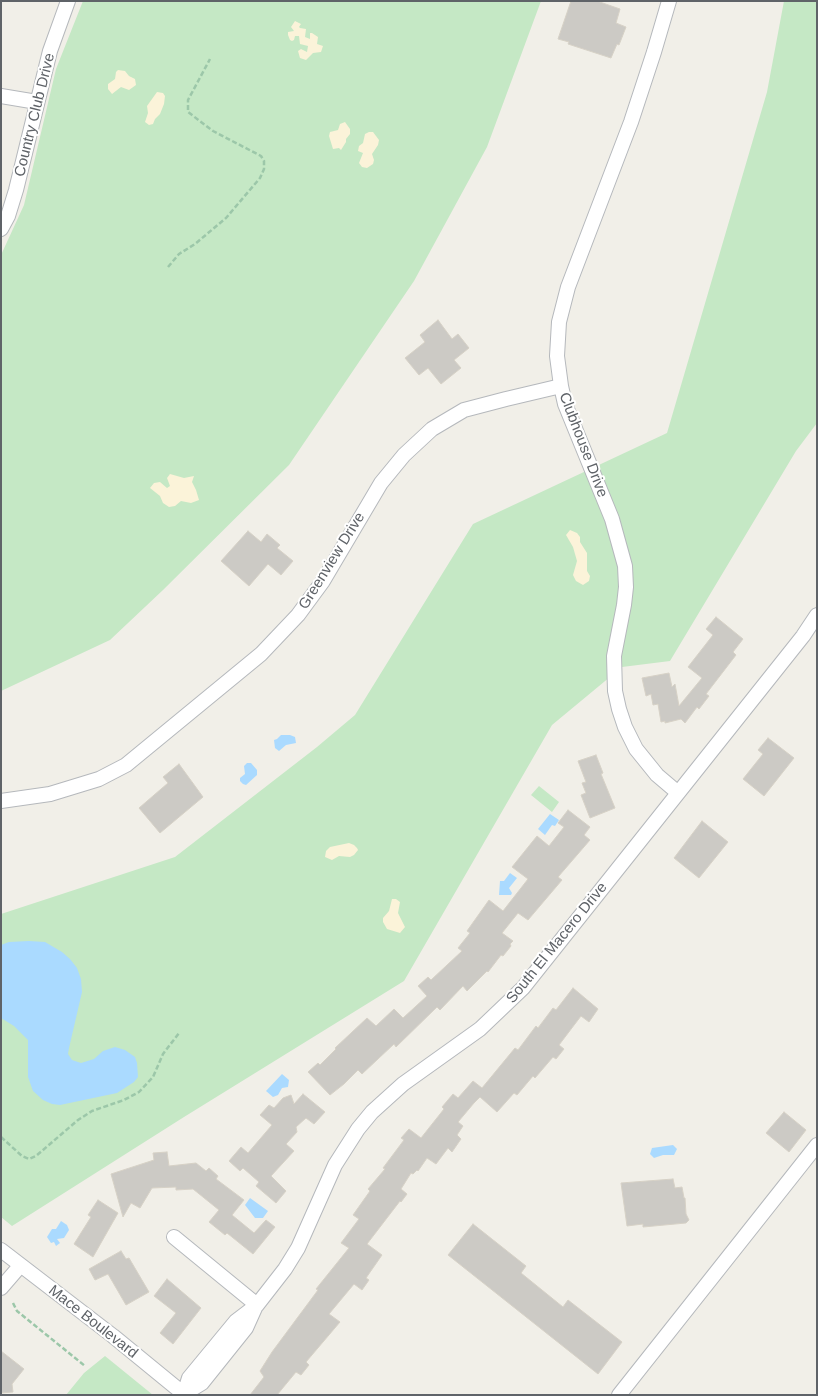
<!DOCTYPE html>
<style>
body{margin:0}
#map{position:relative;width:818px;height:1396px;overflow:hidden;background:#f1efe8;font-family:Helvetica,sans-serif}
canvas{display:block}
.frame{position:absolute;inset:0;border:2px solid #5f6368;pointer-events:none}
</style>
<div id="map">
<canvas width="818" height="1396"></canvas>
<div class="frame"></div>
</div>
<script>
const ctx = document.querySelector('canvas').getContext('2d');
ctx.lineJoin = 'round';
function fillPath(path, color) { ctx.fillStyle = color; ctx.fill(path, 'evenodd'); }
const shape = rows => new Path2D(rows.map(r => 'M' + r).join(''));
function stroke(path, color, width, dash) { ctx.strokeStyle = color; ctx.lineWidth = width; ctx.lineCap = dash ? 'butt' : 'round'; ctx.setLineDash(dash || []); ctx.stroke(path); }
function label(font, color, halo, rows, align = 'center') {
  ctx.font = font + ' Helvetica,sans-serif'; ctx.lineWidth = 4; ctx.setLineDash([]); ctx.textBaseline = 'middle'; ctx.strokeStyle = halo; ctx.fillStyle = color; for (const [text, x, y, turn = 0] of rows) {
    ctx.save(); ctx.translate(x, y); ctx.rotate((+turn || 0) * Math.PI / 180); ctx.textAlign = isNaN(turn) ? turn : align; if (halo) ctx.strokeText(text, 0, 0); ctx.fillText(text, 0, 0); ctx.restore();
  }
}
fillPath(shape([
 [83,1,541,1,487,147,414,281,289,465,163,590,110,640,1,691,1,255,24,205,56,69],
 [784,1,817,1,817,423,796,451,670,661,622,667,552,725,404,981,184,1117,12,1226,1,1217,1,914,175,857,317,747,355,715,473,524,667,433,767,92],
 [539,786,559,802,552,812,531,795],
 [105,1356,153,1395,66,1395,84,1373]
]), '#c5e8c5');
fillPath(shape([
 [295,21,301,24,299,27,300,28,306,29,305,37,310,39,310,33,312,33,318,37,317,44,323,46,321,52,313,53,306,60,300,58,298,51,301,49,307,52,308,46,300,44,299,36,295,36,294,40,292,41,290,40,288,35,288,32,294,31,291,27],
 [118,70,125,71,129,76,135,79,136,85,129,90,121,87,112,94,108,89,108,84,115,79,116,72],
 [157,92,163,93,165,96,164,104,160,114,155,119,153,124,149,125,145,122,148,113,147,106],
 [345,122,350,129,350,134,346,139,346,142,341,150,339,148,333,149,329,136,330,132,338,130,340,124],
 [369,132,373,132,379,140,378,145,372,154,374,160,373,164,367,168,362,167,359,163,363,153,358,151,359,146,363,143,365,134],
 [170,474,184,478,194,476,192,482,196,490,199,500,191,503,181,501,175,506,169,507,163,503,160,496,150,488,154,483,160,482,167,488,170,486,167,478],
 [570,530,577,533,580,537,580,542,587,553,587,571,590,576,589,581,583,585,576,581,573,575,577,561,573,547,566,535],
 [349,843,354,845,357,848,358,850,354,855,350,857,339,856,332,860,325,857,326,851,330,847],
 [392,899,396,899,400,902,398,913,405,927,400,933,387,929,383,922,383,918,389,911]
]), '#fbf3d9');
fillPath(shape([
 [281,735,290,735,295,737,296,743,286,745,279,751,275,748,274,740,277,739],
 [247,763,251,763,257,770,257,775,246,785,243,784,240,781,240,778,245,774,244,766],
 [550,814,559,820,555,826,552,825,545,835,538,829],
 [510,873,517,878,509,888,512,893,511,895,499,895,500,881,504,881],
 [29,941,45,942,62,952,70,959,77,968,81,979,82,992,69,1048,68,1054,72,1060,81,1063,94,1059,103,1051,115,1047,125,1050,135,1057,137,1063,138,1077,134,1082,117,1093,60,1105,52,1104,43,1100,33,1091,28,1077,28,1040,14,1026,1,1018,1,945,9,942],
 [282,1074,289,1080,288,1087,282,1088,278,1095,273,1097,266,1091],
 [673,1145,677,1149,674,1155,663,1155,654,1158,650,1154,652,1148],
 [250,1198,268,1211,263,1218,255,1218,245,1205],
 [61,1221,67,1225,69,1230,64,1238,57,1239,60,1243,56,1246,54,1242,51,1243,47,1237,52,1229,56,1229]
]), '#aadaff');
const building = shape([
 [571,1,597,1,620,9,616,23,626,27,619,45,617,44,611,58,568,44,569,42,558,39,571,1],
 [438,320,452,339,458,334,469,348,454,360,461,368,441,384,428,368,419,375,405,358,425,342,420,335,438,320],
 [248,531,261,542,267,534,280,545,277,548,293,561,281,575,268,564,249,586,221,561,248,531],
 [716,617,743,639,733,652,736,655,706,694,709,696,699,709,697,707,685,723,681,719,665,723,665,721,661,722,658,704,653,705,651,694,646,696,642,678,669,673,672,687,675,684,679,706,702,678,688,667,713,635,706,629,716,617],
 [768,738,794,758,764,796,743,779,763,754,758,750,768,738],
 [596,755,603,773,601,774,615,808,590,818,581,795,586,793,582,783,586,782,578,761,596,755],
 [179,764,203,797,160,833,139,808,168,783,163,777,179,764],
 [568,810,590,827,584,835,590,840,558,877,562,880,528,920,518,913,502,933,513,941,510,944,511,946,503,956,501,955,488,972,487,971,467,991,463,986,440,1010,437,1007,396,1047,394,1044,362,1074,358,1070,344,1084,330,1095,308,1072,318,1063,320,1065,336,1049,335,1048,367,1018,376,1026,394,1009,403,1018,427,996,418,986,428,977,431,980,462,951,458,948,470,933,467,931,489,900,503,911,528,879,512,867,537,836,549,846,564,827,558,823,568,810],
 [702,821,728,842,699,878,674,858,702,821],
 [573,988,598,1009,589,1022,581,1016,559,1045,564,1049,556,1059,553,1057,535,1078,533,1076,517,1095,514,1093,497,1112,480,1097,474,1103,458,1122,463,1126,457,1135,461,1139,452,1152,448,1148,436,1164,427,1158,418,1171,417,1170,413,1174,411,1173,401,1189,407,1194,401,1202,400,1201,367,1244,382,1255,366,1278,369,1280,362,1290,354,1284,329,1314,340,1322,306,1362,309,1365,301,1375,296,1372,277,1395,250,1395,264,1377,260,1371,272,1352,318,1290,316,1289,349,1248,341,1243,359,1219,353,1215,370,1191,368,1189,385,1169,383,1168,404,1140,401,1138,409,1129,421,1138,444,1109,442,1107,453,1094,458,1098,473,1081,482,1088,515,1048,518,1050,536,1026,538,1028,553,1008,556,1010,573,988],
 [303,1094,325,1112,314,1124,306,1118,296,1127,297,1132,286,1144,294,1151,271,1176,286,1191,276,1203,256,1186,259,1182,243,1168,240,1171,229,1161,241,1147,248,1153,272,1125,260,1115,269,1105,274,1108,283,1098,291,1095,294,1104,303,1094],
 [784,1112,806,1130,789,1152,766,1133,784,1112],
 [167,1152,169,1166,196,1163,206,1171,209,1168,218,1176,216,1179,244,1200,232,1215,254,1233,266,1220,275,1227,253,1254,227,1233,225,1235,209,1222,219,1210,193,1189,176,1190,176,1187,152,1188,140,1208,131,1203,123,1217,111,1174,154,1160,153,1153,167,1152],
 [673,1179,675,1188,682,1187,684,1198,685,1198,686,1214,689,1220,686,1223,643,1227,643,1224,627,1226,621,1183,673,1179],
 [98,1200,118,1213,93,1257,74,1244,91,1217,88,1215,98,1200],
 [473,1224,526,1266,521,1273,563,1307,568,1300,622,1342,598,1374,448,1255,473,1224],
 [121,1251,126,1259,129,1258,149,1292,126,1305,108,1274,95,1280,89,1269,121,1251],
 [167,1279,201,1308,173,1344,160,1333,176,1313,154,1296,167,1279],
 [1,1351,24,1369,12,1384,13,1392,1,1393,1,1351]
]);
fillPath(building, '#cccac5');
stroke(building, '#d6d1c6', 1);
const minor = shape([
 [669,1,654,52,631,122,568,287,559,322,557,356,561,386,565,404,612,519,625,566,626,587,624,605,614,656,615,691,619,709,625,727,636,749,657,775,677,792],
 [1,96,37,102],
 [1,229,8,216,16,190,50,51,68,1],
 [1,801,50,794,99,779,126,765,261,654,298,615,323,581,381,483,404,455,432,429,464,410,506,399,561,386],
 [174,1237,257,1305],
 [1,1250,113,1336,185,1395],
 [1,1288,20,1266],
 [184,1394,189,1378,236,1321,257,1305,285,1269,298,1248,335,1165,358,1129,372,1112,403,1084,480,1029,523,988,803,636,817,615],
 [184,1394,202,1383,246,1328,255,1308],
 [619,1395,817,1145]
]);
stroke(minor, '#b5b8bc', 16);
stroke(shape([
 [168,267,179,254,195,244,226,218,260,178,264,169,264,161,261,156,213,131,188,112,188,100,210,59],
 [1,1137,22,1156,29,1159,36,1156,78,1120,92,1111,124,1100,139,1092,153,1077,163,1054,179,1033],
 [13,1303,17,1311,85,1366]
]), '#9cc7a9', 2.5, [5, 2.5]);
stroke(minor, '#fff', 14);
label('15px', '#5f6368', '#fff', [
 ["Country Club Drive",35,115,-76],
 ["Clubhouse Drive",583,445,69],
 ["Greenview Drive",332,561,-58],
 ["South El Macero Drive",557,943,-51],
 ["Mace Boulevard",93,1322,38]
]);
</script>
